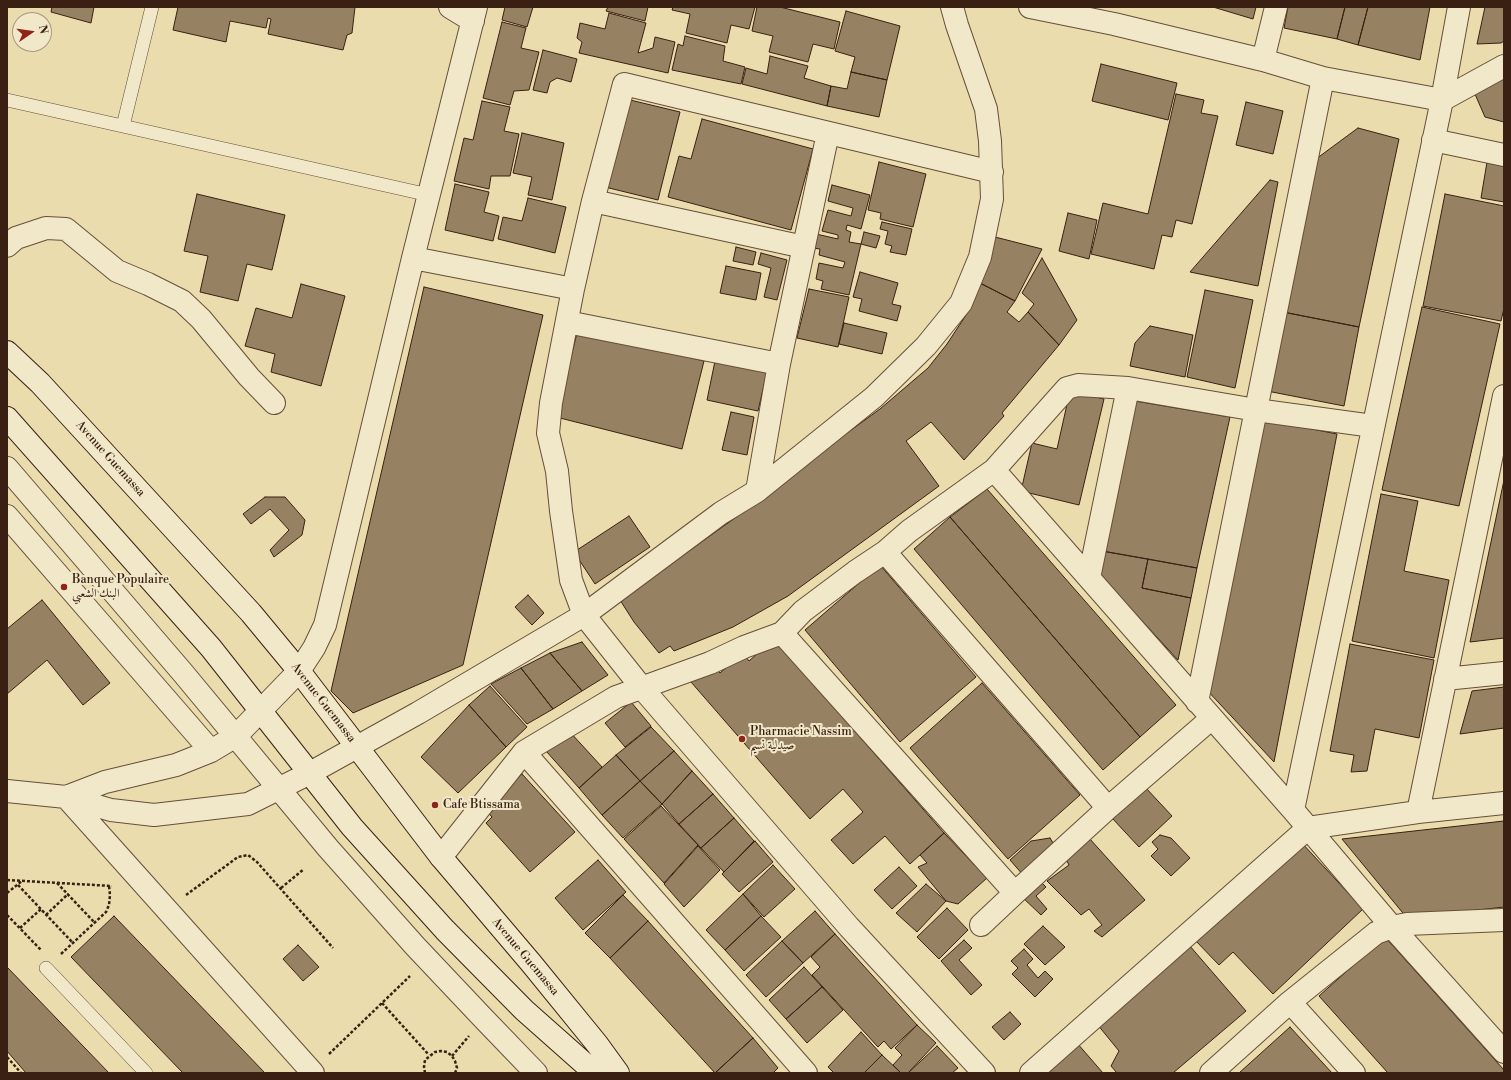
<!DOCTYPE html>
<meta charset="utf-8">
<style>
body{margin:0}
#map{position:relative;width:1511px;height:1080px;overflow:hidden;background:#eadcad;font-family:"Libre Bodoni",serif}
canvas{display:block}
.frame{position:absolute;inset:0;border:8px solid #3a2012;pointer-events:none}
.north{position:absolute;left:12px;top:12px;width:40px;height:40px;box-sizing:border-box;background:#f1e8ca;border:1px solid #a89880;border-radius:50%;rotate:77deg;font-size:11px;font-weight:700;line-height:16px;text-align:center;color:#3a2012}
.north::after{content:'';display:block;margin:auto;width:14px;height:18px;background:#8f2418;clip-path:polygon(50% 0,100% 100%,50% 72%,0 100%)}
</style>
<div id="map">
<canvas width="1511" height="1080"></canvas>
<div class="frame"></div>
<div class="north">N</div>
</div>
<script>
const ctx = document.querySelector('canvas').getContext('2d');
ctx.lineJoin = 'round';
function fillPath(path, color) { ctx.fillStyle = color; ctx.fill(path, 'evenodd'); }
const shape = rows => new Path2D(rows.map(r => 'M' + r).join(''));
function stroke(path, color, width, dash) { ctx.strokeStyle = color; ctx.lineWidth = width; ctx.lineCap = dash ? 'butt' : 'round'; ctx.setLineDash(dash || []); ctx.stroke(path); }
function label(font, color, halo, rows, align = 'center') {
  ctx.font = font + ' "Libre Bodoni",Amiri,serif'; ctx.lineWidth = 4; ctx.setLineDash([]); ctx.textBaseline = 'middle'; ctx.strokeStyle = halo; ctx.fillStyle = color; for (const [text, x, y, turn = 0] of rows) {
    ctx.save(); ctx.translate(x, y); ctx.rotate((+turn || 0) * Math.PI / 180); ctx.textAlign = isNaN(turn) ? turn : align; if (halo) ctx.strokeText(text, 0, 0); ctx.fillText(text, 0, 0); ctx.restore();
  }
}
const building = shape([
 [52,7,94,7,91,23,51,12,52,7],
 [178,7,355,7,352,33,347,35,343,50,268,34,271,19,268,18,266,28,230,21,226,42,173,30,178,7],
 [505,7,533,7,527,27,502,20,505,7],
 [608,7,648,7,645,21,606,11,608,7],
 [673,7,755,7,749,29,731,25,727,43,686,33,690,14,672,10,673,7],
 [757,7,780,7,840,22,834,49,813,44,808,62,769,52,773,36,752,31,757,7],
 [1213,7,1256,7,1253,19,1213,7],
 [1288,7,1345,7,1337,39,1284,28,1288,7],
 [1345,7,1368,7,1358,45,1337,39,1345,7],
 [1368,7,1430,7,1420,60,1358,45,1368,7],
 [1485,7,1504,7,1504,41,1501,43,1477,44,1485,7],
 [846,11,900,26,887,80,851,72,855,57,835,51,846,11],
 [609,13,646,23,638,53,653,48,655,37,675,42,668,73,579,53,582,42,577,38,580,23,605,29,609,13],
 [502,22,526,28,521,48,539,52,529,90,514,91,510,105,483,98,502,22],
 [685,36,725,46,723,61,745,67,741,84,672,70,678,44,683,46,685,36],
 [543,50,577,59,571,82,557,78,550,82,547,93,533,90,543,50],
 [770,56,808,66,804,78,831,86,827,106,742,84,746,68,767,74,770,56],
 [1101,64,1177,83,1168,120,1092,101,1101,64],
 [1504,70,1504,122,1485,117,1471,85,1504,70],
 [851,72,887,80,879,117,827,106,831,86,847,89,851,72],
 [1176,94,1204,100,1201,113,1218,116,1192,224,1176,220,1172,237,1162,235,1154,269,1091,254,1103,203,1148,214,1176,94],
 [626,99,680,112,658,200,605,187,626,99],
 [482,101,510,107,504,131,519,134,510,176,491,176,489,189,454,181,464,138,473,140,482,101],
 [1246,102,1283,111,1273,154,1236,145,1246,102],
 [702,119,813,149,791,230,668,197,679,156,691,159,702,119],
 [1358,128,1399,139,1359,327,1283,312,1316,159,1358,128],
 [522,133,564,143,552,200,528,195,532,177,513,173,522,133],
 [879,162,926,174,913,227,880,219,881,213,868,210,879,162],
 [1487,162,1504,165,1504,202,1481,198,1487,162],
 [1270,180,1278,182,1258,286,1190,272,1270,180],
 [455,184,489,192,484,212,499,216,493,241,445,230,455,184],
 [832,185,870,195,861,229,847,225,846,230,851,232,849,242,861,244,849,295,821,289,823,281,816,279,819,263,843,268,845,262,819,255,820,249,813,248,816,234,838,239,838,235,822,231,828,210,851,216,853,208,828,201,832,185],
 [197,194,285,215,272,270,247,264,238,301,200,292,208,256,184,251,197,194],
 [1445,194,1504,206,1504,308,1501,321,1423,306,1445,194],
 [528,198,566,207,555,253,498,239,503,217,522,221,528,198],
 [1068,213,1097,220,1089,259,1059,251,1068,213],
 [882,222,912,229,906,255,890,252,892,246,885,244,888,231,880,229,882,222],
 [864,232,880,236,876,248,861,244,864,232],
 [995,237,1042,249,1015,301,980,283,995,237],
 [736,247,756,252,753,265,733,261,736,247],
 [761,253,787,260,777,300,764,297,771,268,758,264,761,253],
 [1042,258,1077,320,1059,345,1028,312,1034,304,1022,293,1042,258],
 [726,266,761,273,756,300,720,293,726,266],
 [860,272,898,283,892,304,901,306,897,321,859,311,862,299,853,297,860,272],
 [980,283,1015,301,1007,312,1019,322,1028,312,1059,345,1002,413,1004,416,964,460,931,422,906,441,939,486,788,596,733,627,674,651,670,646,659,653,634,622,620,600,756,503,821,452,880,409,928,368,947,344,970,309,980,283],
 [301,284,345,296,321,386,271,372,275,354,245,346,256,308,292,318,301,284],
 [424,287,543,315,463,665,353,713,331,691,424,287],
 [809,289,849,297,838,347,797,338,809,289],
 [1205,290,1253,300,1235,388,1187,377,1205,290],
 [1422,307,1500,324,1459,506,1382,490,1422,307],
 [1283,312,1359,327,1344,406,1267,391,1283,312],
 [844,323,887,333,882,354,839,344,844,323],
 [1150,326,1193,335,1185,377,1130,366,1135,343,1150,326],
 [578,329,704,361,682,449,556,417,578,329],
 [715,361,767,372,758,411,707,400,715,361],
 [1070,391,1104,399,1079,505,1021,491,1032,443,1057,449,1070,391],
 [1135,401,1230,417,1197,568,1102,551,1135,401],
 [731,412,754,417,747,455,722,450,731,412],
 [1262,419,1337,434,1274,762,1205,688,1262,419],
 [1504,480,1504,638,1470,642,1504,480],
 [987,489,1176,705,1140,737,950,517,987,489],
 [1381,494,1418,501,1404,571,1449,580,1434,658,1352,641,1381,494],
 [265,497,285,497,305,520,302,535,274,557,270,550,289,530,270,509,251,524,243,514,265,497],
 [629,516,650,547,595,584,574,552,629,516],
 [950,517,1140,737,1103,770,914,549,950,517],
 [1102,551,1148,559,1142,588,1191,598,1178,660,1098,573,1102,551],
 [1148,559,1197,568,1191,598,1142,588,1148,559],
 [880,565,976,677,900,742,805,630,880,565],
 [528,595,544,613,532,625,515,607,528,595],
 [42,600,110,683,83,705,47,660,7,694,7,629,42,600],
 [774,639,944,833,910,864,885,836,853,864,831,840,863,812,843,789,810,819,691,682,712,664,720,673,743,653,749,661,774,639],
 [582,642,608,675,582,691,550,653,582,642],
 [1350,644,1434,660,1419,738,1375,729,1367,771,1351,772,1354,755,1330,751,1350,644],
 [550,653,582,691,553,709,521,668,550,653],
 [521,668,553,709,527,724,491,684,521,668],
 [982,683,1080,795,1008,859,910,748,982,683],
 [490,686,527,727,506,747,469,705,490,686],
 [1504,687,1504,728,1460,734,1472,691,1504,687],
 [631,702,651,726,625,747,605,723,631,702],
 [469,705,506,747,458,793,421,757,469,705],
 [651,727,674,751,640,781,616,755,651,727],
 [569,731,602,767,579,788,546,751,569,731],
 [674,751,692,771,662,804,640,781,674,751],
 [616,755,640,781,602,815,579,788,616,755],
 [692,771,713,794,679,824,662,804,692,771],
 [522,774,575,832,530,872,486,823,492,817,484,808,522,774],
 [640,781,662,804,623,838,602,815,640,781],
 [1145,787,1172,816,1139,847,1112,818,1145,787],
 [713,794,734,818,701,848,679,824,713,794],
 [661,806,698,845,664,883,624,839,661,806],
 [734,818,754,841,724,872,701,848,734,818],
 [1504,821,1504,907,1407,918,1342,839,1504,821],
 [944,833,987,878,958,904,946,901,918,867,927,863,920,855,944,833],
 [1160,835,1171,838,1190,858,1171,876,1151,856,1158,849,1152,842,1160,835],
 [1050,838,1055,846,1024,876,1010,860,1031,841,1050,838],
 [1089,838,1145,900,1102,937,1094,931,1102,925,1089,909,1081,915,1047,881,1069,865,1065,857,1089,838],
 [755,841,773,862,739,892,722,874,755,841],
 [1300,841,1363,909,1273,994,1233,952,1219,965,1195,940,1300,841],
 [698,846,720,870,684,907,664,884,698,846],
 [598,860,626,892,583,930,555,898,598,860],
 [773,865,795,889,764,917,743,894,773,865],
 [899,867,917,886,892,909,874,890,899,867],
 [1038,879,1046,887,1036,896,1047,909,1041,915,1020,895,1038,879],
 [926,884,946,901,917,932,896,913,926,884],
 [743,894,761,916,725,950,706,930,743,894],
 [623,895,648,921,610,958,585,933,623,895],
 [947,908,968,930,939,959,917,937,947,908],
 [815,911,835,934,803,963,782,941,815,911],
 [114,916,265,1073,183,1073,71,957,114,916],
 [761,916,781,937,744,971,725,950,761,916],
 [648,921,753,1038,715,1073,610,958,648,921],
 [1043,926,1065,947,1045,965,1024,944,1043,926],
 [835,934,917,1025,891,1049,884,1041,878,1047,812,975,820,967,811,957,835,934],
 [1385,937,1504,1070,1504,1073,1388,1073,1319,996,1385,937],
 [964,940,972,948,959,960,982,985,971,995,941,961,964,940],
 [782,941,803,963,766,997,746,975,782,941],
 [298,945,319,967,303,981,283,959,298,945],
 [1189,945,1246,1011,1173,1073,1117,1073,1111,1066,1119,1051,1097,1024,1189,945],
 [1024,949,1033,959,1027,965,1038,978,1045,971,1053,979,1035,997,1012,974,1018,968,1011,961,1024,949],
 [7,967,109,1073,26,1073,7,1051,7,967],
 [804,967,822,987,786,1019,769,1000,804,967],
 [822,987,843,1010,807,1043,786,1019,822,987],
 [1010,1012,1021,1024,1004,1040,992,1027,1010,1012],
 [917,1025,936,1043,908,1073,901,1073,893,1065,902,1055,895,1048,917,1025],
 [1290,1027,1332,1073,1239,1073,1290,1027],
 [861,1032,882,1055,864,1073,834,1073,828,1067,861,1032],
 [753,1038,778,1068,773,1073,715,1073,753,1038],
 [1077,1043,1103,1073,1045,1073,1077,1043],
 [937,1046,958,1068,952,1073,908,1073,937,1046],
 [882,1055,901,1073,864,1073,882,1055]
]);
fillPath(building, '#968263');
stroke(building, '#3a2012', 1);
const lane = shape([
 [7,100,429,195],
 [123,126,152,7],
 [46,968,146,1073]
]);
const street = shape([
 [450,7,473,21],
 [1030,7,1114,24,1263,60,1323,78,1442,100,1504,66],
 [1263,60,1276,7],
 [1433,140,1504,155],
 [593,201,804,247],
 [7,246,16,238,46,228,66,229,117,271,148,284,182,301,201,319,249,377,274,403],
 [413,258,573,289,551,403,548,433,557,471,561,511,571,580,584,615,642,688,849,927,984,1073],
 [573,289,593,201,624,84,992,172],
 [567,322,779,364],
 [7,468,183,673,328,848,415,946,484,1019,536,1073],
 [994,470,1293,810,1392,927,1504,1052],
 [757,491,779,364,828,133],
 [7,516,211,751],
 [885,552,1108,808],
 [1089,578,1128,388],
 [782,633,1015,893],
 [1445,679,1504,673],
 [1197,702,1323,78],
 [524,752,806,1073],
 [7,791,66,797,111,810,154,815,248,804,310,773,418,713,584,615,721,513,757,491,874,397,926,346,961,303,980,257,992,199,990,141,986,109,957,25,952,7],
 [66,797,105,782,176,765,211,751,236,736,299,671,314,648,325,625,413,258,476,7],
 [66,797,313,1073],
 [1293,810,1442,100,1459,7],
 [1418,812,1504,396],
 [441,857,524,752,616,697,710,663,744,647,782,633,803,611,855,572,885,552,909,531,994,470,1067,388,1078,385,1128,388,1256,410,1373,426],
 [981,925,1015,893,1108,808,1212,718],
 [1290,1002,1354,1073],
 [1031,1073,1308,828,1418,812,1504,803],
 [1211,1073,1290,1002,1376,933,1392,927,1407,924,1504,920]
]);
const secondary = shape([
 [7,352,40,383,251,613,299,671,441,857,531,963,597,1044,618,1073],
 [7,418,211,648,352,827,445,930,524,1010,595,1073]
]);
stroke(lane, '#664f39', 14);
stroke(street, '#664f39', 24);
stroke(secondary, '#3a2012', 24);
stroke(shape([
 [7,880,112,886],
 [57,883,95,923],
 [18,885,73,943],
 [281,888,304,869],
 [7,893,22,881],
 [186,895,238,857,248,855,257,862,333,948],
 [7,915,41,950],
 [46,915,68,894],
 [20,928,41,909],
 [61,954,106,912,109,905,110,895,109,886],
 [382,1003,429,1055],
 [329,1054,410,976],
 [452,1056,469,1036],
 [7,1057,21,1073],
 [425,1073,424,1067,425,1060,435,1052,441,1051,447,1052,452,1056,455,1061,457,1068,455,1073]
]), '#3a2012', 2.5, [3, 2]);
stroke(lane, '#f1e8ca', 13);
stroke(street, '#f1e8ca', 22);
stroke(secondary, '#f1e8ca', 22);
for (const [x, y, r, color] of [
 [64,587,4,"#8f2418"],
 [742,739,4,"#8f2418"],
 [435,805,4,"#8f2418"]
]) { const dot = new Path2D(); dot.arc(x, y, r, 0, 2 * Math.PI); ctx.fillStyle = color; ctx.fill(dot); stroke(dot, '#f1e8ca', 1.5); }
label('12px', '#3a2012', '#f1e8ca', [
 ["Avenue Guemassa",110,459,48],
 ["Avenue Guemassa",323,703,52],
 ["Avenue Guemassa",525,957,50]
]);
label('12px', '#3a2012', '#f1e8ca', [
 ["Banque Populaire",72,580],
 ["البنك الشعبي",72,594],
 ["Pharmacie Nassim",750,732],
 ["صيدلية نسيم",750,746],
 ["Cafe Btissama",443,805]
], 'left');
</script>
